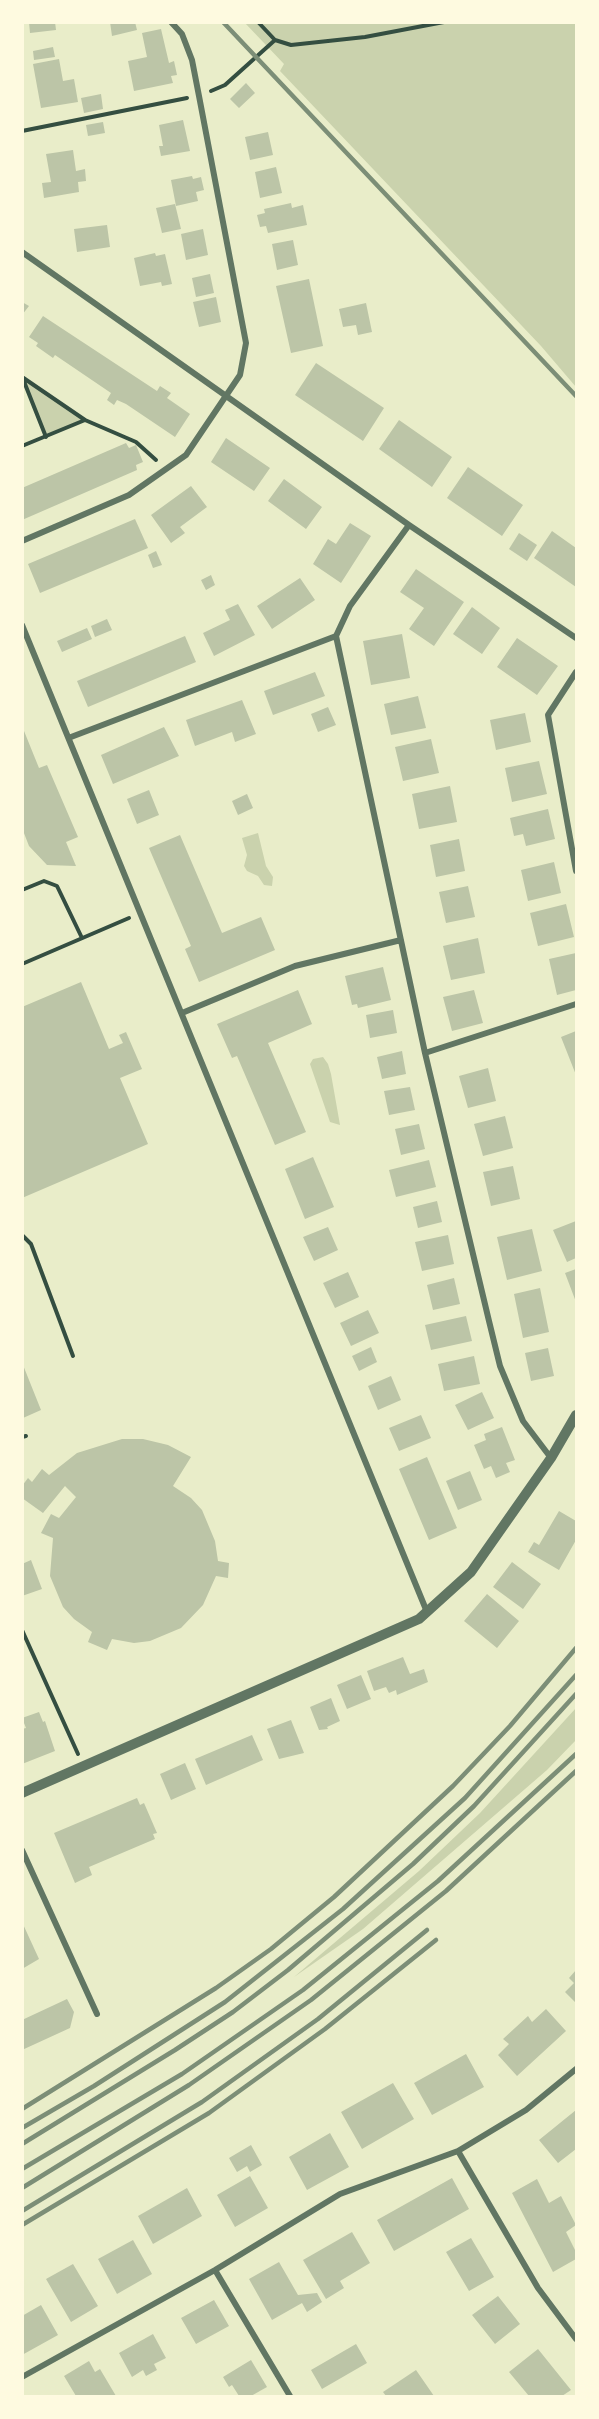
<!DOCTYPE html>
<style>
body{margin:0}
#map{position:relative;width:599px;height:2419px;overflow:hidden;background:#e9edc9;font-family:Karla,sans-serif}
canvas{display:block}
.frame{position:absolute;inset:0;border:24px solid #fefae0;pointer-events:none}
</style>
<div id="map">
<canvas width="599" height="2419"></canvas>
<div class="frame"></div>
</div>
<script>
const ctx = document.querySelector('canvas').getContext('2d');
ctx.lineJoin = 'round';
function fillPath(path, color) { ctx.fillStyle = color; ctx.fill(path, 'evenodd'); }
const shape = rows => new Path2D(rows.map(r => 'M' + r).join(''));
function stroke(path, color, width, dash) { ctx.strokeStyle = color; ctx.lineWidth = width; ctx.lineCap = dash ? 'butt' : 'round'; ctx.setLineDash(dash || []); ctx.stroke(path); }
fillPath(shape([
 [245,23,576,23,576,387,541,346,280,71,284,64],
 [23,377,85,420,46,437],
 [258,833,266,866,273,877,272,886,264,885,258,876,247,871,244,866,247,855,242,838],
 [323,1057,328,1064,331,1074,340,1125,330,1122,310,1064,313,1059],
 [576,1708,576,1740,547,1770,363,1929,294,1977,419,1871,480,1813]
]), '#cad2ad');
fillPath(shape([
 [29,22,55,22,56,30,30,33],
 [110,22,135,22,137,30,112,36],
 [161,29,169,63,174,61,177,75,171,76,173,83,134,91,128,61,147,57,142,33],
 [53,47,55,57,34,60,33,51],
 [59,59,63,81,74,79,78,102,41,108,33,64],
 [246,83,255,93,239,108,230,99],
 [101,94,103,109,84,113,81,98],
 [183,120,190,151,161,156,159,146,163,146,159,125],
 [103,122,105,133,88,136,86,125],
 [268,132,273,155,250,160,245,137],
 [73,150,76,171,85,169,86,181,78,182,79,192,44,198,42,183,51,182,46,154],
 [276,167,282,193,260,198,255,172],
 [192,176,193,179,201,177,204,190,196,192,198,201,176,206,171,180],
 [291,203,292,208,303,205,307,225,268,233,266,226,260,227,257,215,265,213,264,209],
 [175,204,181,229,162,233,156,208],
 [107,225,110,247,77,252,74,229],
 [203,229,208,255,186,260,181,234],
 [293,240,298,265,277,270,272,244],
 [155,253,156,256,165,254,172,284,162,286,161,282,140,286,134,258],
 [210,274,214,293,196,297,192,278],
 [309,279,323,346,291,353,276,286],
 [216,297,221,322,199,327,193,302],
 [22,302,29,306,22,315],
 [366,303,372,332,358,335,356,325,343,327,339,309],
 [43,316,157,391,160,386,171,393,167,398,190,414,175,437,126,404,117,400,114,405,107,400,111,393,55,355,53,358,36,346,38,343,29,337],
 [316,363,384,408,363,441,295,395],
 [399,420,452,457,432,487,379,449],
 [226,438,270,468,254,491,211,462],
 [126,443,129,448,136,445,143,462,136,465,137,470,22,520,22,488],
 [468,467,523,505,502,536,447,498],
 [284,479,322,507,306,529,268,501],
 [191,486,207,507,180,527,185,533,171,543,151,515],
 [135,519,148,548,40,593,28,564],
 [350,523,371,536,341,583,313,564,328,539,336,544],
 [552,531,576,548,576,587,534,558],
 [519,533,537,545,527,561,509,549],
 [156,551,162,565,153,568,148,555],
 [416,569,464,602,434,646,409,629,424,608,400,592],
 [211,575,215,585,206,590,201,580],
 [300,578,315,600,272,629,257,606],
 [238,604,255,635,214,656,203,633,230,620,225,610],
 [472,607,500,628,482,654,453,634],
 [107,619,112,630,95,637,91,626],
 [87,628,92,639,62,652,57,641],
 [402,634,410,678,371,685,363,641],
 [185,636,196,662,88,707,77,681],
 [517,638,558,666,537,695,497,667],
 [315,672,325,696,273,715,264,691],
 [418,696,426,728,391,735,384,704],
 [242,700,256,734,235,742,232,732,195,746,186,720],
 [328,707,336,725,318,732,311,714],
 [525,713,531,742,496,750,490,720],
 [22,726,39,768,47,765,78,837,66,842,76,866,47,865,29,846,22,828],
 [164,727,179,756,113,784,101,755],
 [431,739,439,773,403,781,395,747],
 [539,761,547,794,512,802,505,768],
 [450,786,457,822,419,829,412,794],
 [149,790,159,815,137,824,127,799],
 [247,794,253,808,238,815,232,801],
 [548,809,555,839,526,846,523,834,514,836,510,818],
 [180,835,222,933,261,917,275,950,199,982,185,949,191,946,149,848],
 [459,839,465,871,436,877,430,845],
 [554,862,561,893,528,901,521,870],
 [468,886,475,917,446,923,439,892],
 [566,904,574,937,538,946,530,913],
 [478,938,485,973,451,980,443,946],
 [576,953,576,990,557,995,549,959],
 [383,967,391,1000,358,1008,357,1004,352,1005,345,976],
 [81,982,109,1049,123,1043,119,1035,126,1032,142,1069,120,1078,148,1144,22,1198,22,1007],
 [298,990,312,1024,268,1043,306,1132,275,1145,237,1056,232,1058,217,1024],
 [474,990,483,1023,452,1031,443,997],
 [393,1010,397,1033,370,1038,366,1015],
 [576,1031,576,1075,561,1037],
 [402,1051,406,1074,382,1079,377,1057],
 [488,1068,496,1101,468,1108,459,1076],
 [410,1087,415,1110,389,1115,384,1091],
 [505,1116,513,1148,483,1156,474,1124],
 [419,1124,425,1149,401,1155,395,1129],
 [313,1157,334,1207,305,1219,285,1169],
 [429,1160,436,1187,396,1197,389,1170],
 [513,1166,520,1199,491,1206,483,1172],
 [437,1201,442,1222,418,1228,413,1207],
 [576,1221,576,1258,567,1262,553,1230],
 [328,1227,338,1250,314,1261,303,1237],
 [532,1229,542,1271,507,1280,497,1237],
 [448,1235,454,1264,422,1271,415,1242],
 [576,1269,576,1302,565,1273],
 [348,1272,359,1297,335,1308,323,1283],
 [454,1278,460,1304,433,1310,427,1285],
 [540,1288,549,1332,523,1338,514,1294],
 [368,1310,379,1333,351,1346,340,1323],
 [466,1316,472,1341,431,1350,425,1325],
 [371,1347,377,1362,359,1371,352,1356],
 [548,1348,554,1376,531,1381,525,1353],
 [474,1356,480,1384,444,1391,438,1364],
 [23,1365,41,1410,23,1418],
 [391,1376,401,1400,378,1410,368,1386],
 [482,1392,494,1418,468,1430,455,1405],
 [421,1415,431,1438,399,1451,389,1428],
 [502,1427,515,1460,506,1463,510,1472,496,1478,491,1466,484,1469,474,1445,486,1440,484,1434],
 [122,1439,143,1439,168,1445,191,1457,173,1486,191,1498,202,1510,215,1541,218,1561,229,1563,228,1578,216,1576,203,1605,181,1628,150,1641,134,1643,112,1639,107,1650,88,1642,92,1632,74,1619,63,1607,50,1576,53,1538,41,1533,51,1514,59,1518,76,1497,65,1486,43,1513,22,1498,22,1486,28,1478,32,1482,42,1469,49,1475,77,1453],
 [427,1457,457,1528,429,1540,399,1469],
 [470,1471,482,1500,458,1510,446,1481],
 [559,1511,576,1521,576,1540,559,1570,528,1552,534,1542,539,1545],
 [31,1560,42,1589,22,1596,22,1564],
 [512,1562,541,1584,523,1609,493,1587],
 [487,1594,519,1621,497,1648,464,1621],
 [403,1657,410,1674,424,1669,428,1682,397,1695,396,1690,389,1693,386,1687,374,1691,367,1671],
 [361,1675,371,1699,347,1709,337,1685],
 [331,1698,340,1721,327,1727,328,1729,319,1730,310,1707],
 [39,1712,43,1722,45,1721,55,1751,22,1764,22,1729,26,1728,22,1718],
 [291,1720,304,1753,279,1759,267,1729],
 [252,1735,263,1760,206,1785,195,1759],
 [185,1763,196,1789,171,1800,160,1774],
 [137,1798,140,1805,144,1803,157,1833,153,1834,155,1839,89,1867,92,1875,75,1883,54,1833],
 [22,1922,39,1959,22,1969],
 [576,1970,576,2003,565,1992,574,1983,569,1978],
 [67,1999,74,2012,70,2028,22,2050,22,2020],
 [546,2009,566,2031,517,2076,498,2055,509,2044,503,2039,528,2016,532,2022],
 [466,2054,484,2087,432,2115,414,2083],
 [393,2083,414,2119,362,2149,341,2112],
 [576,2110,576,2149,558,2163,539,2140],
 [330,2133,349,2167,307,2190,289,2157],
 [251,2145,262,2165,250,2172,247,2166,237,2172,229,2158],
 [250,2176,268,2208,235,2227,217,2195],
 [452,2178,469,2209,394,2251,377,2220],
 [537,2179,549,2203,561,2196,576,2225,566,2232,576,2252,576,2259,553,2272,512,2193],
 [187,2188,202,2216,153,2244,138,2216],
 [352,2232,370,2263,340,2281,344,2288,326,2299,303,2260],
 [471,2238,494,2277,469,2291,446,2252],
 [133,2240,152,2274,117,2294,98,2259],
 [279,2262,298,2295,317,2293,322,2302,307,2312,302,2303,272,2320,249,2279],
 [73,2264,98,2306,71,2322,46,2279],
 [498,2296,520,2324,495,2344,472,2315],
 [214,2300,229,2326,196,2344,181,2318],
 [41,2305,58,2335,22,2355,22,2316],
 [153,2334,166,2358,154,2364,157,2370,146,2376,143,2370,132,2377,119,2353],
 [356,2344,367,2363,322,2389,311,2370],
 [538,2349,571,2390,562,2396,529,2396,509,2372],
 [251,2360,267,2387,251,2396,239,2396,232,2385,229,2387,223,2377],
 [89,2361,95,2372,100,2369,116,2396,76,2396,64,2376],
 [416,2370,434,2396,386,2396,383,2392]
]), '#bcc5a7');
stroke(shape([
 [258,22,275,40,291,45,365,37,444,22],
 [211,91,225,85,275,40],
 [22,131,187,98],
 [22,377,85,420,136,442,156,460],
 [23,379,46,437],
 [22,446,85,420],
 [22,890,44,881,57,886,82,938],
 [22,964,129,918],
 [22,1235,31,1244,73,1356],
 [22,1437,26,1436],
 [22,1630,78,1754]
]), '#344e41', 4);
stroke(shape([
 [22,252,409,525,576,638],
 [22,541,129,495,186,455,240,375,246,343,199,96,192,60,182,34,171,22],
 [22,625,427,1612],
 [336,636,425,1053,489,1321,500,1366,523,1421,551,1458],
 [576,672,548,715,576,871],
 [71,737,336,636,350,606,409,525],
 [182,1013,295,966,401,940],
 [425,1053,576,1004],
 [22,1850,97,2014],
 [458,2151,538,2288,576,2339],
 [215,2270,290,2396],
 [22,2377,215,2270,340,2194,458,2151,526,2110,576,2069]
]), '#617663', 6);
stroke(shape([
 [22,1793,419,1619,471,1572,551,1458,576,1415]
]), '#617663', 10);
stroke(shape([
 [223,22,576,396],
 [22,2109,216,1988,271,1949,334,1897,453,1786,510,1726,576,1648],
 [22,2128,94,2086,225,2002,343,1909,465,1798,576,1675],
 [22,2144,175,2050,233,2012,288,1970,413,1864,474,1806,576,1694],
 [22,2169,182,2074,303,1990,438,1881,576,1754],
 [22,2188,189,2085,311,2000,446,1891,576,1771],
 [22,2211,202,2102,318,2019,427,1930],
 [22,2225,209,2113,325,2029,436,1940]
]), '#7c8e77', 4.5);
</script>
